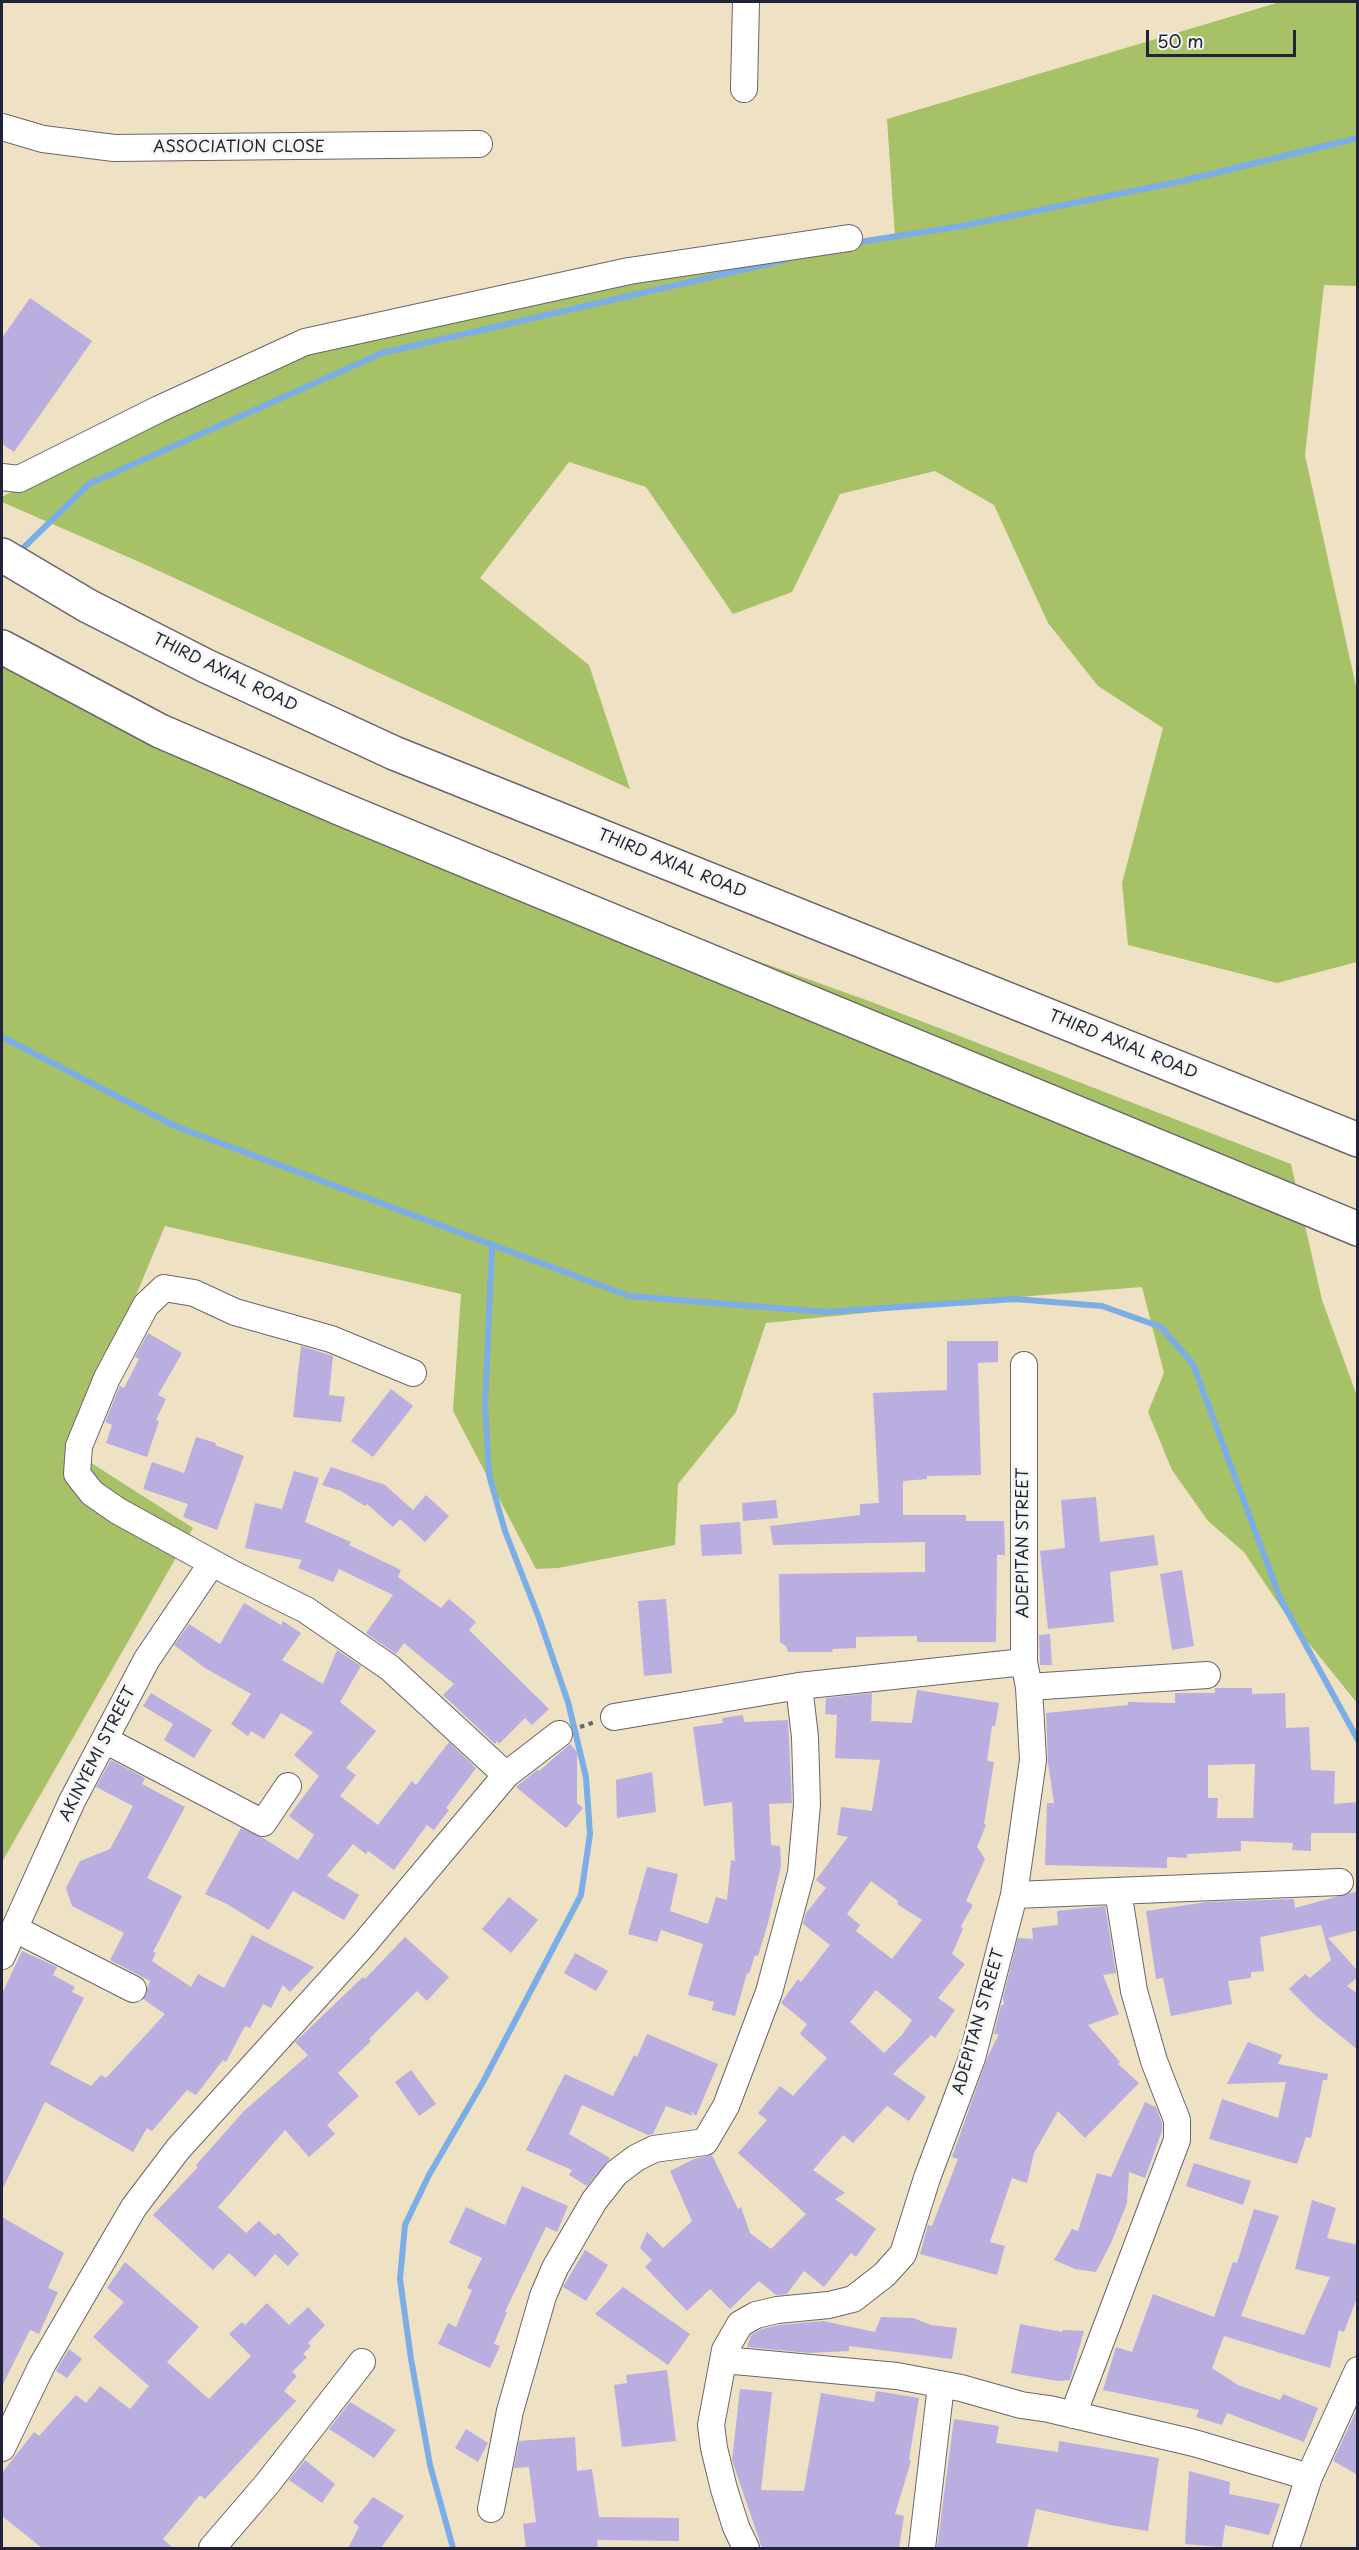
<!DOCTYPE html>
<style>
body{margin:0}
#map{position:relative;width:1359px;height:2550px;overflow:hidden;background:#efe1c4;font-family:"Playpen Sans",sans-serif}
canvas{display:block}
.frame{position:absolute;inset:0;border:3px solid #22223b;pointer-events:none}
.scale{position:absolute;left:1146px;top:30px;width:150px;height:27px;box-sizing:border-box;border:3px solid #22223b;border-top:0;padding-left:8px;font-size:18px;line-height:21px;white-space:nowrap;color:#22223b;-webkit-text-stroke:4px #f6f6f2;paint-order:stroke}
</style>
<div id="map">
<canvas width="1359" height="2550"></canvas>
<div class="frame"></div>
<div class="scale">50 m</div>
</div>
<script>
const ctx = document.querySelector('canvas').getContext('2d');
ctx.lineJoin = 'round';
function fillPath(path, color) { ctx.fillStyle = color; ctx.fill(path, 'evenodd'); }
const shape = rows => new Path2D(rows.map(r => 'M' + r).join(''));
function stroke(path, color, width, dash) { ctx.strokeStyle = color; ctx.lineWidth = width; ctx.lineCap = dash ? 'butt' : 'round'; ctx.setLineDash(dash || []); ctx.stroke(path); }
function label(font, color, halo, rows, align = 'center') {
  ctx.font = font + ' "Playpen Sans",sans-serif'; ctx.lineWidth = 6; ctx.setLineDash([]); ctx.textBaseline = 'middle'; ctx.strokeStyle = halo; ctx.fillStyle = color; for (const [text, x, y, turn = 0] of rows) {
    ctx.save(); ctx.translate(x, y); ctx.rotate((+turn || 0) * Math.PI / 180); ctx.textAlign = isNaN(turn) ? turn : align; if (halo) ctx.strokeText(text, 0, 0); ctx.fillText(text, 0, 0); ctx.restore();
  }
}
fillPath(shape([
 [1280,2,1357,2,1357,286,1324,285,1305,455,1357,691,1357,962,1277,983,1128,945,1122,883,1163,728,1098,686,1048,623,994,505,935,471,840,494,792,592,733,614,646,487,569,462,480,578,589,665,630,789,144,564,2,502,2,497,91,446,297,348,549,293,895,237,887,119],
 [2,628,370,822,869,1001,1291,1164,1322,1300,1357,1396,1357,1703,1286,1615,1244,1552,1208,1521,1172,1470,1148,1412,1164,1373,1142,1287,1031,1296,766,1323,736,1412,678,1484,675,1545,558,1568,536,1569,453,1411,461,1294,165,1226,71,1450,193,1528,2,1862]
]), '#a7c167');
stroke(shape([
 [853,243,962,226,1182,181,1358,138],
 [19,552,89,484,382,353,785,260],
 [2,1037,175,1126,629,1296,826,1312,1015,1299,1102,1306,1161,1327,1193,1364,1280,1598,1358,1740],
 [453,2548,430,2465,411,2359,400,2279,405,2225,429,2175,483,2082,581,1895,590,1834,586,1777,568,1702,539,1618,505,1531,489,1475,485,1405,492,1246]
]), '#7bade7', 6);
fillPath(shape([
 [30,298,92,341,14,452,2,444,2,338],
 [148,1333,182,1353,158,1395,166,1399,156,1420,159,1421,147,1457,106,1443,112,1425,105,1422,120,1386,124,1388,139,1359,135,1357],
 [947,1341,998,1341,998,1362,978,1363,981,1475,927,1476,927,1479,903,1481,903,1515,966,1515,966,1521,1004,1521,1005,1555,997,1555,996,1642,917,1642,917,1636,856,1637,856,1648,832,1649,833,1652,788,1652,786,1646,780,1642,779,1574,925,1572,925,1542,773,1545,770,1526,860,1515,860,1504,879,1503,873,1393,947,1390],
 [301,1346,333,1356,329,1395,345,1397,341,1422,293,1417],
 [391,1389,413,1406,373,1457,351,1441],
 [196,1437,216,1443,215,1445,244,1456,217,1530,183,1517,188,1504,143,1489,152,1462,184,1473],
 [331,1467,385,1485,413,1510,426,1495,449,1516,425,1542,400,1519,393,1527,367,1504,365,1506,341,1491,322,1485],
 [294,1471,319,1478,305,1522,351,1542,349,1545,401,1570,398,1577,441,1608,449,1599,476,1622,469,1630,549,1709,532,1725,525,1718,499,1744,497,1741,495,1744,443,1695,454,1684,404,1643,396,1654,366,1633,393,1595,339,1569,333,1582,298,1568,302,1560,245,1548,255,1503,282,1509],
 [1096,1497,1100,1542,1154,1535,1158,1565,1110,1572,1114,1622,1048,1629,1040,1551,1065,1548,1061,1500],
 [776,1500,778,1518,743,1521,742,1503],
 [740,1522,742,1554,702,1556,700,1525],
 [1182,1570,1194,1646,1172,1650,1160,1574],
 [666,1599,672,1673,644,1676,638,1601],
 [244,1603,281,1625,283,1621,301,1633,282,1660,323,1684,337,1650,361,1666,340,1702,376,1731,346,1768,356,1775,340,1796,378,1825,412,1781,416,1785,449,1742,476,1768,446,1808,449,1810,434,1830,427,1825,394,1870,368,1851,366,1854,353,1844,327,1876,359,1895,344,1920,293,1891,269,1930,227,1904,205,1894,241,1828,263,1838,298,1860,314,1835,289,1816,319,1776,294,1755,313,1732,281,1713,264,1739,251,1731,248,1736,231,1724,251,1694,205,1668,174,1645,189,1624,220,1644],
 [1050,1634,1052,1665,1040,1665,1039,1635],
 [1215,1688,1252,1688,1252,1694,1285,1693,1286,1728,1309,1727,1311,1770,1335,1771,1334,1804,1358,1802,1358,1833,1311,1833,1311,1851,1292,1850,1293,1843,1241,1841,1241,1851,1187,1854,1187,1858,1167,1857,1167,1868,1045,1865,1047,1803,1054,1803,1048,1763,1046,1713,1128,1705,1128,1702,1175,1703,1175,1693,1215,1693],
 [1255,1764,1253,1818,1217,1818,1218,1798,1208,1798,1208,1765],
 [917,1690,999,1703,995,1726,992,1726,987,1761,994,1762,984,1824,986,1825,977,1847,985,1859,966,1901,973,1905,961,1926,963,1929,952,1954,965,1964,938,1998,955,2010,935,2038,931,2035,893,2074,926,2097,909,2121,887,2106,853,2143,843,2135,813,2170,845,2193,835,2199,876,2229,856,2257,851,2253,824,2287,804,2271,787,2294,776,2295,759,2281,730,2309,710,2289,687,2311,645,2267,652,2260,640,2248,647,2232,663,2248,692,2221,670,2171,694,2159,712,2155,738,2209,741,2207,750,2233,771,2249,806,2214,738,2153,767,2120,758,2113,780,2086,793,2096,827,2058,800,2034,807,2024,781,2003,798,1979,801,1982,830,1945,803,1924,806,1913,826,1888,816,1880,848,1837,837,1835,841,1807,872,1811,880,1760,835,1758,837,1715,825,1714,826,1698,872,1693,871,1721,912,1723],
 [871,1881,898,1901,897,1904,922,1920,892,1959,856,1931,860,1925,847,1914],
 [876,1990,912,2020,902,2035,884,2053,850,2022],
 [151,1693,212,1730,194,1758,164,1740,173,1724,143,1706],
 [743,1715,744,1722,788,1720,792,1803,769,1804,771,1845,780,1846,781,1866,768,1923,758,1956,755,1955,749,1974,747,1973,735,2016,712,2010,714,2002,688,1995,703,1944,661,1930,657,1942,628,1934,647,1867,678,1874,670,1911,708,1924,716,1897,727,1900,731,1860,735,1861,732,1802,704,1806,693,1727,723,1723,722,1718],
 [570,1744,577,1752,577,1803,583,1808,566,1828,516,1787,537,1770,539,1771],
 [111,1760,145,1778,142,1784,185,1807,147,1878,182,1896,153,1952,156,1953,152,1961,191,1987,198,1974,224,1988,252,1935,314,1967,290,1992,283,1985,271,2008,263,2004,250,2028,245,2026,226,2062,223,2060,196,2095,187,2090,152,2131,147,2128,133,2152,45,2102,2,2190,2,1994,22,1951,57,1967,53,1975,75,1987,72,1992,84,1998,50,2064,91,2086,101,2075,106,2078,165,2014,143,1999,150,1981,110,1960,124,1933,72,1906,66,1888,80,1861,110,1849,133,1806,96,1787],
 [652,1772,656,1812,617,1818,616,1780],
 [1358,1891,1358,1930,1328,1938,1358,1971,1358,1977,1347,1986,1358,1994,1358,2050,1316,2016,1289,1989,1305,1974,1310,1978,1331,1960,1321,1925,1260,1937,1264,1971,1251,1972,1251,1978,1228,1981,1232,2004,1171,2016,1163,1978,1156,1979,1146,1911,1207,1902,1294,1899,1295,1908],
 [509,1897,538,1920,511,1953,482,1929],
 [1105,1906,1116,1973,1103,1975,1119,2014,1088,2025,1120,2062,1118,2064,1139,2083,1085,2138,1058,2111,1034,2153,1027,2183,1012,2178,990,2242,1005,2246,997,2275,920,2254,928,2225,932,2226,958,2159,952,2157,988,2056,999,2034,994,2034,1001,2005,1004,2005,1003,1997,1018,1938,1033,1939,1032,1928,1058,1925,1057,1911],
 [405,1937,449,1977,427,2001,417,1991,369,2039,371,2041,338,2073,359,2096,327,2125,335,2134,309,2157,285,2130,218,2207,246,2233,259,2221,275,2236,278,2233,299,2254,288,2266,275,2254,255,2277,229,2253,213,2270,153,2215,198,2167,196,2165,244,2111,308,2055,295,2042,363,1977,365,1979],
 [575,1953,608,1971,596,1991,564,1973],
 [647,2034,718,2064,696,2116,690,2110,693,2116,666,2106,653,2134,648,2135,582,2105,569,2134,610,2158,587,2186,569,2175,572,2170,526,2150,565,2074,613,2096,634,2055,637,2057],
 [1248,2042,1282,2055,1278,2064,1328,2074,1327,2080,1323,2080,1311,2138,1306,2137,1297,2164,1209,2139,1222,2099,1278,2118,1286,2082,1227,2084],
 [411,2070,436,2104,419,2116,395,2082],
 [1145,2102,1156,2107,1162,2123,1162,2131,1145,2178,1129,2172,1127,2203,1111,2243,1096,2272,1075,2269,1054,2260,1072,2229,1078,2231,1097,2173,1111,2177],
 [1194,2163,1251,2181,1243,2205,1186,2186],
 [522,2186,568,2206,557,2232,546,2227,522,2276,505,2312,507,2312,494,2344,500,2346,490,2368,438,2344,448,2323,456,2327,472,2290,467,2288,482,2258,449,2243,466,2207,505,2225],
 [1312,2200,1336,2208,1327,2238,1358,2245,1358,2295,1344,2332,1339,2330,1330,2368,1224,2336,1212,2368,1238,2385,1280,2400,1283,2394,1318,2408,1304,2442,1227,2413,1222,2425,1196,2417,1199,2410,1103,2390,1116,2347,1132,2352,1153,2294,1214,2317,1233,2262,1237,2263,1254,2209,1279,2216,1241,2316,1304,2335,1330,2277,1295,2269],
 [2,2217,64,2253,48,2288,58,2292,39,2334,30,2330,2,2386],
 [585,2250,608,2265,586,2301,563,2287],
 [125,2262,199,2327,167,2362,209,2399,251,2356,229,2334,242,2322,245,2325,267,2303,289,2325,308,2307,325,2325,308,2343,311,2346,303,2354,307,2357,292,2372,297,2376,284,2391,296,2401,205,2499,200,2495,163,2539,173,2548,42,2548,2,2516,2,2473,34,2432,39,2436,76,2395,86,2403,100,2386,130,2409,149,2386,93,2337,124,2302,107,2288],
 [623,2287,690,2334,668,2365,595,2314],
 [881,2317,913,2318,931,2325,957,2328,952,2359,849,2346,849,2351,809,2353,747,2347,751,2335,762,2329,779,2325,823,2321,875,2332],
 [1020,2324,1062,2332,1063,2330,1084,2331,1070,2380,1058,2381,1011,2373],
 [69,2349,82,2359,67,2378,56,2371],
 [667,2370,676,2441,622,2447,614,2385,627,2383,626,2375],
 [740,2389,772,2392,761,2490,804,2491,821,2393,874,2402,876,2391,919,2398,909,2460,911,2461,895,2514,904,2516,899,2548,762,2548,732,2460],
 [350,2402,396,2430,374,2458,329,2429],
 [1358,2407,1358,2475,1333,2461],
 [954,2419,999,2426,996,2443,1058,2452,1059,2441,1159,2458,1148,2531,1110,2525,1036,2509,1027,2548,937,2548],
 [466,2429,488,2443,478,2462,455,2448],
 [575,2437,577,2471,592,2469,599,2517,679,2518,679,2541,597,2540,598,2548,526,2548,523,2524,536,2522,529,2467,514,2468,519,2441],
 [305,2460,335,2484,322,2503,289,2480],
 [1189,2471,1230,2482,1229,2494,1280,2504,1269,2535,1225,2525,1222,2547,1185,2544],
 [373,2497,404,2516,381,2548,348,2548,359,2527,353,2522]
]), '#b9aedf');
const minor = shape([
 [744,89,746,2],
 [2,127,43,139,114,148,479,144],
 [2,477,19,479,159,409,305,342,629,271,849,238],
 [413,1373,331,1339,235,1312,194,1293,164,1288,146,1305,107,1378,79,1446,77,1474,92,1493,118,1511,231,1573,306,1610,390,1668,506,1775],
 [1029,1687,1207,1675],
 [614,1717,799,1686,1024,1662],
 [105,1740,263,1823,288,1786],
 [1014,1895,1340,1882],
 [15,1929,133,1989],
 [2,1956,72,1801,147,1659,212,1563],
 [724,2360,897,2376,961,2388,1021,2405,1049,2409,1194,2443,1309,2477],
 [1073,2415,1177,2140,1177,2120,1154,2061,1134,1991,1118,1891],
 [2,2448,42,2365,107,2253,134,2207,178,2149,364,1944,506,1775,559,1734],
 [491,2509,510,2411,543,2296,555,2268,594,2201,616,2173,636,2158,654,2149,705,2142,726,2106,769,1992,801,1873,807,1804,805,1737,799,1686],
 [212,2548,267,2484,362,2362],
 [746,2548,736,2527,724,2489,714,2448,711,2425,725,2350,740,2324,756,2315,777,2310,829,2305,853,2299,884,2275,903,2254,927,2178,972,2058,1014,1895,1033,1760,1029,1687,1024,1662,1024,1365],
 [922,2548,941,2385],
 [1286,2548,1309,2477,1358,2370]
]);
const highway = shape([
 [2,555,88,606,206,666,394,753,1358,1140],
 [2,647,160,731,344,810,1358,1229]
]);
stroke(minor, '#6a656b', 28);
stroke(highway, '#6a656b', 36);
stroke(shape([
 [580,1727,595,1722]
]), '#6a656b', 4, [4.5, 4.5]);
stroke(minor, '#fff', 26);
stroke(highway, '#fff', 33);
label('16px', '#22223b', '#f6f6f2', [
 ["ASSOCIATION CLOSE",239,148],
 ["THIRD AXIAL ROAD",225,673,26],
 ["THIRD AXIAL ROAD",672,864,22],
 ["THIRD AXIAL ROAD",1123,1045,22],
 ["ADEPITAN STREET",1024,1543,-90],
 ["AKINYEMI STREET",98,1754,-63],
 ["ADEPITAN STREET",979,2022,-74]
]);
</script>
